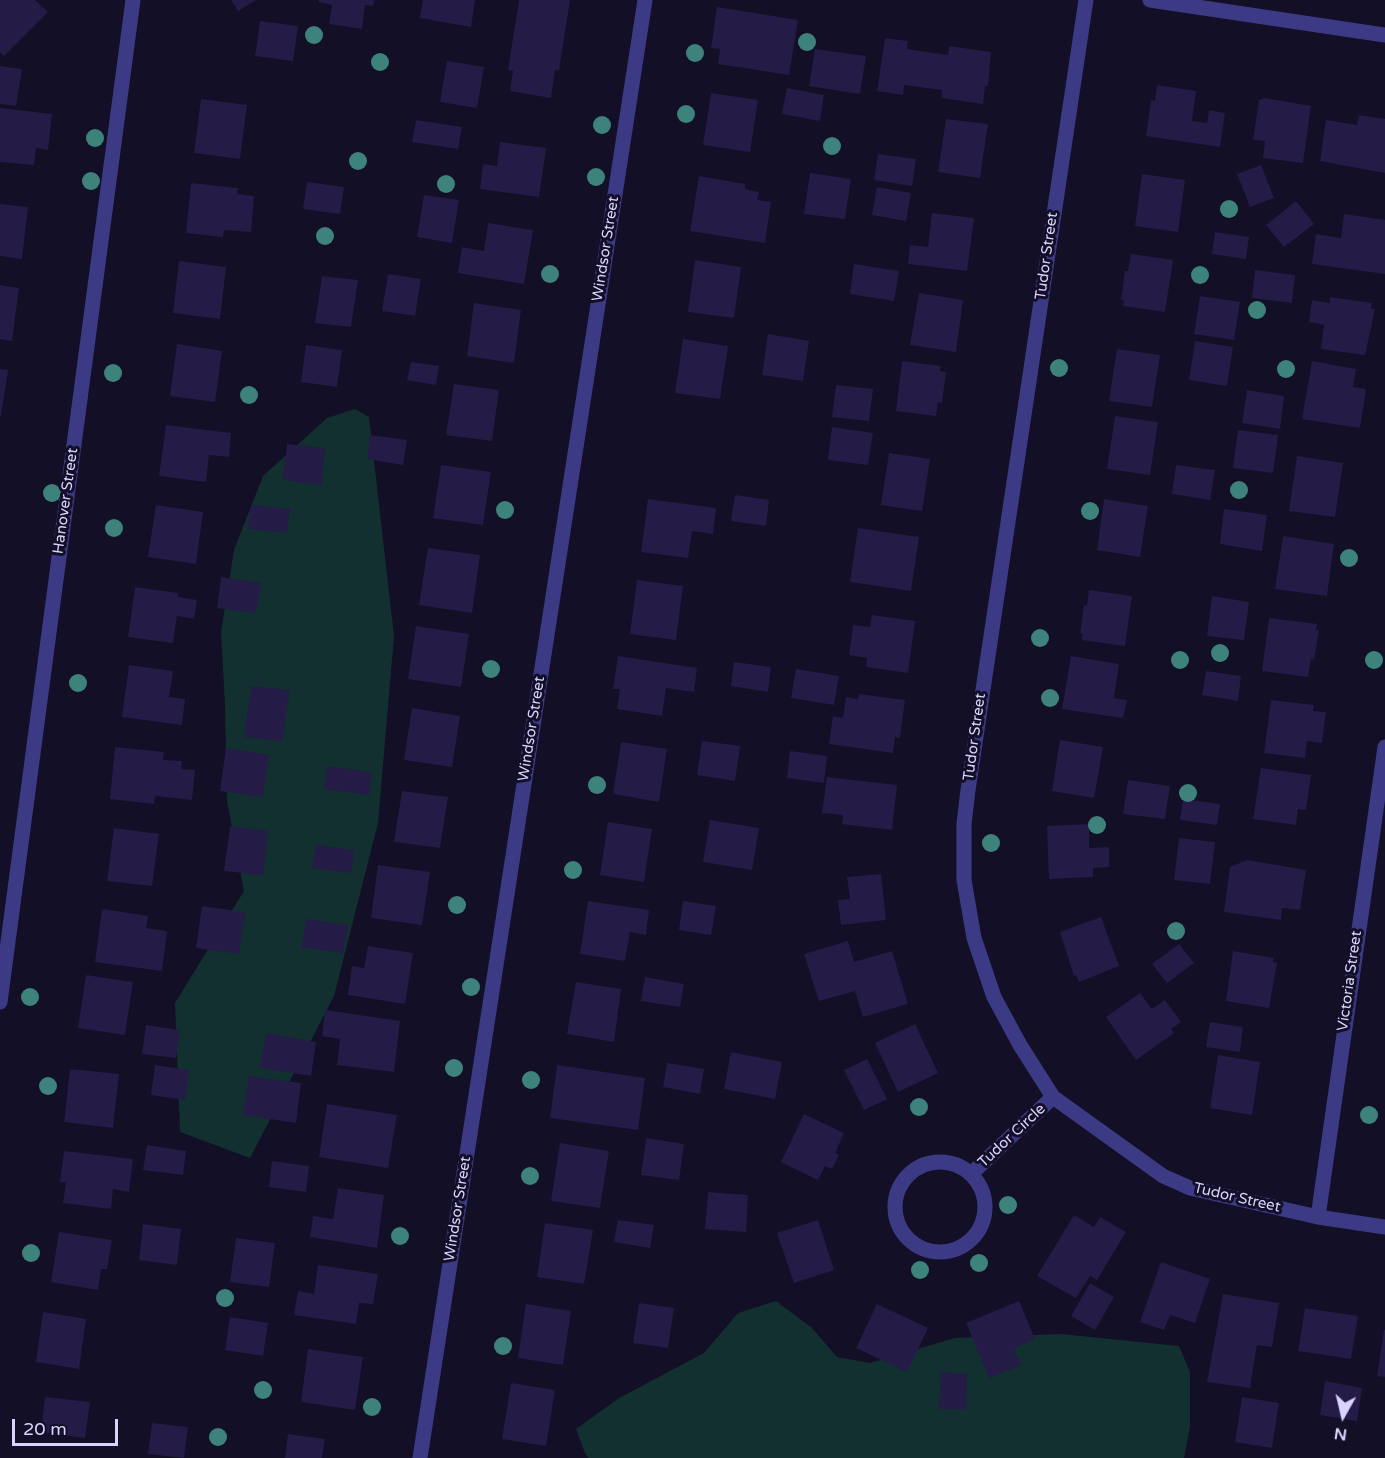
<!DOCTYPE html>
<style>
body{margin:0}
#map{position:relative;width:1385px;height:1458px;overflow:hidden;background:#130f26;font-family:"Varela Round",sans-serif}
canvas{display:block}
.north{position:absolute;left:1313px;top:1386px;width:60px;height:60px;-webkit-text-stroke:4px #130f26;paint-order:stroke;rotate:188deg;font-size:16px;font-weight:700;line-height:24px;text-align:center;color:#d9d4ff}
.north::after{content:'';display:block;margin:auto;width:21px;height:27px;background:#d9d4ff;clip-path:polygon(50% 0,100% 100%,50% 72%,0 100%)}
.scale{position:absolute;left:12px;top:1419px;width:106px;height:27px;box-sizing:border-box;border:3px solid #d9d4ff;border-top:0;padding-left:8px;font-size:18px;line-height:21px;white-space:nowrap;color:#d9d4ff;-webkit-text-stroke:4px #130f26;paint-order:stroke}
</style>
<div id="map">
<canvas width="1385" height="1458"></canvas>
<div class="north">N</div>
<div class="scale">20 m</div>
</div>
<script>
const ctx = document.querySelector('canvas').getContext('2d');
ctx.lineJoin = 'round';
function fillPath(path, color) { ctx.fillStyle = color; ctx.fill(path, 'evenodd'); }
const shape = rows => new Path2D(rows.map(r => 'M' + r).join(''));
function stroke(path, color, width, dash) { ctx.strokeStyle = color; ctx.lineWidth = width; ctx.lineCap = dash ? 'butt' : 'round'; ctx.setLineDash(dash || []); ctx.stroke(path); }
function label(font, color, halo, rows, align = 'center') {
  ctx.font = font + ' "Varela Round",sans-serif'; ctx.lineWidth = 6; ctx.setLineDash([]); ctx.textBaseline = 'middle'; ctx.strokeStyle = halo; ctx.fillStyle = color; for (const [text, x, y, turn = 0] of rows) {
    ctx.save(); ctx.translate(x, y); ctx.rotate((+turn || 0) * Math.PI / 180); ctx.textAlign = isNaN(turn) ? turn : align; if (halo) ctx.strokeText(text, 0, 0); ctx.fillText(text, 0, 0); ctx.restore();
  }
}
fillPath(shape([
 [355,409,369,417,394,636,378,823,334,996,250,1158,180,1132,175,1003,244,891,227,801,225,705,221,633,234,550,263,476,327,418],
 [776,1301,812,1328,837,1357,870,1363,955,1338,1061,1334,1179,1346,1190,1372,1190,1427,1184,1458,588,1458,585,1453,576,1429,619,1398,704,1353,738,1313]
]), '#12302f');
fillPath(shape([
 [0,0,35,0,48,12,4,56,0,53],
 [231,0,256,0,238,11],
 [319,0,374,0,373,6,365,5,362,29,329,24,332,5,318,2],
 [423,0,475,0,471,27,420,18],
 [519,0,570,0,559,71,555,70,551,98,510,91,513,71,508,70],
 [717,7,798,20,789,75,718,64,720,49,711,48],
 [260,21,298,26,293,61,255,56],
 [885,38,908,41,907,49,948,55,949,46,991,52,988,86,985,86,983,104,941,98,942,90,904,85,903,95,877,91],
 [815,49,866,56,860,94,809,86],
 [447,61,484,67,477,108,440,102],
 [0,66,22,69,16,106,0,104],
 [1157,85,1196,91,1192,121,1207,123,1209,110,1225,113,1220,147,1146,136,1151,100,1155,101],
 [787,88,824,95,820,121,782,114],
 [711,93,758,100,750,152,703,145],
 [1265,98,1311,106,1303,163,1263,158,1265,141,1253,140,1259,100],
 [201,99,247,105,240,159,194,153],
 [0,108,52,114,48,150,36,148,34,165,0,162],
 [1359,115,1385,119,1385,173,1320,161,1326,120,1357,125],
 [946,119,988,124,980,178,938,172],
 [416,120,462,127,458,149,412,142],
 [500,142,546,148,539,197,480,189,483,164,497,166],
 [878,154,916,159,912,186,874,180],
 [1261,165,1274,198,1250,207,1237,174],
 [810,173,851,179,845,219,804,214],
 [1142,174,1185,180,1178,232,1135,226],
 [699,176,745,184,745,189,759,192,757,200,771,202,765,243,690,231],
 [307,182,344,187,340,214,303,209],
 [191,183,238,188,237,194,254,196,251,232,224,230,223,237,186,233],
 [877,187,911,193,906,221,872,215],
 [424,195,459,200,452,243,417,237],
 [1296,201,1314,224,1284,247,1266,225],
 [0,204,28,207,22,259,0,256],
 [932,213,974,218,967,271,908,264,910,245,928,247],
 [1344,214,1385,220,1385,274,1312,264,1316,234,1341,238],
 [488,223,533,230,524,284,458,273,462,247,484,251],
 [1215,232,1249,237,1246,259,1212,254],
 [1131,254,1173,260,1165,312,1123,306,1124,300,1121,300,1125,271,1128,271],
 [695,260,741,267,734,318,688,312],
 [179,261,226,267,220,319,173,313],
 [854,264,899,271,894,301,850,294],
 [1255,270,1295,275,1292,303,1252,298],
 [388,274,421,279,415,316,382,311],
 [322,276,358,280,351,327,315,323],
 [0,285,19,288,12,341,0,339],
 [919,293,963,300,956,352,910,345],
 [1200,296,1240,302,1234,340,1194,334],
 [1330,297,1372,303,1371,309,1375,309,1365,355,1321,349,1324,325,1309,322,1312,300,1330,303],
 [474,303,521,310,514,363,467,356],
 [768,334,809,341,803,381,762,375],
 [683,339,728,346,720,399,675,393],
 [1195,341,1233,347,1227,386,1189,380],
 [177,344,222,351,215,402,170,396],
 [306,345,342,350,337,387,301,382],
 [1117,349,1160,355,1152,407,1109,401],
 [902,361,941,366,940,371,946,372,942,403,938,402,936,416,896,411],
 [1312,361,1356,369,1353,387,1366,389,1360,428,1302,419],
 [411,362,439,366,436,385,407,380],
 [0,369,8,370,1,416,0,416],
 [454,384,499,390,492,441,446,435],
 [836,385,873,389,869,421,832,417],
 [1247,390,1284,396,1280,429,1242,423],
 [1115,416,1158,422,1150,475,1107,469],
 [166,425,231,433,229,457,209,455,206,482,159,476],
 [832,427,873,433,868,465,828,460],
 [1238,430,1278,435,1273,473,1233,468],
 [370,435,407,440,403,465,367,459],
 [287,444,325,448,321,485,283,480],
 [889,453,930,459,922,511,881,505],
 [1297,456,1343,463,1335,517,1289,511],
 [441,465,491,472,483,525,433,518],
 [1176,465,1215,470,1210,500,1172,494],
 [735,495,769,500,766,526,731,521],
 [648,499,716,508,713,534,692,531,688,558,641,552],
 [1104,499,1148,506,1140,557,1097,550],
 [156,505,203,512,196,564,148,557],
 [251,505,290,509,287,533,248,529],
 [1224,509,1267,515,1262,551,1220,544],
 [858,528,919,537,911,591,850,582],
 [1283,536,1334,544,1327,596,1275,589],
 [428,548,480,555,472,613,419,605],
 [221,577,261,583,256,613,217,608],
 [637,580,683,586,676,640,630,634],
 [135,587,178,593,178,597,197,600,194,619,177,616,173,643,128,637],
 [1089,590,1132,596,1125,646,1082,640,1082,633,1080,633,1084,605,1087,606],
 [1212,596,1249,602,1244,640,1207,636],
 [872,615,915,621,908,673,866,667,867,658,849,655,853,625,870,627],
 [1269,618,1317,624,1316,630,1319,630,1314,660,1311,659,1308,677,1262,671],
 [416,626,469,634,461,687,408,679],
 [618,656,697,668,694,692,666,688,662,716,617,709,620,689,613,689],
 [1071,656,1119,664,1114,698,1127,700,1123,718,1062,709],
 [734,662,771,667,768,692,731,686],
 [129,665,173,671,169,697,185,699,182,725,122,717],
 [796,669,839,676,834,705,791,698],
 [1206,671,1241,676,1238,701,1202,695],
 [251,686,290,690,282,741,244,737],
 [859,694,905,700,900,738,895,737,893,753,829,744,833,716,843,718,846,697,858,699],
 [1271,700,1314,705,1313,711,1326,712,1322,743,1307,741,1305,758,1264,753],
 [412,708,460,716,452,767,404,760],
 [1060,740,1103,747,1094,798,1052,791],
 [702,741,740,746,735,781,697,775],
 [621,742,667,749,659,802,613,794],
 [115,747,164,752,163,760,182,761,181,769,195,770,192,800,155,796,154,804,110,799],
 [226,748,269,755,263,797,220,791],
 [790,751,827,756,824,783,787,778],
 [327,766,372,772,369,795,324,789],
 [1261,768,1311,775,1306,810,1298,809,1296,825,1253,819],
 [827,777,897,785,892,830,842,824,843,815,822,813],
 [1128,780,1170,786,1165,819,1123,814],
 [402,791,448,797,440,848,394,842],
 [1183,799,1220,804,1217,825,1180,820],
 [710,820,759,828,752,870,703,862],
 [608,822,652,829,644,882,600,875],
 [1089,824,1089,848,1109,847,1109,867,1093,868,1093,877,1049,879,1047,826],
 [230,826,268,831,263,875,224,871],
 [114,828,159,834,152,886,107,881],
 [1179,838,1215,842,1210,884,1174,880],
 [315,845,354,850,351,873,312,868],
 [1247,860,1306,870,1300,910,1282,908,1281,920,1224,912,1230,867],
 [378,865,430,872,422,925,371,918],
 [881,874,886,920,841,925,838,900,850,899,847,877],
 [588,901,649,910,646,935,630,932,625,961,580,954],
 [683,901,716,906,711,935,679,930],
 [202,906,245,912,239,954,196,948],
 [102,909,148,916,146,928,167,931,162,971,95,962],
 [1101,917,1119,966,1079,982,1076,975,1074,976,1060,932],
 [306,919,348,925,343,953,302,947],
 [848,941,854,962,892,951,908,1004,863,1017,855,991,819,1001,804,954],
 [1179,944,1194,963,1167,983,1152,964],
 [368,946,413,953,405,1004,348,995,352,966,364,968],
 [1233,951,1274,958,1273,962,1277,963,1269,1008,1226,1001],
 [86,975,133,982,125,1035,78,1028],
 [645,977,684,984,680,1007,641,1001],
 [576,982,621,989,614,1042,567,1034],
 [1140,993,1152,1009,1165,1000,1181,1022,1171,1029,1174,1033,1136,1060,1106,1017],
 [325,1010,400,1021,394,1072,337,1065,340,1039,322,1036],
 [1210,1022,1243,1027,1240,1052,1206,1047],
 [915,1024,938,1073,898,1092,875,1043],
 [146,1025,180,1030,176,1058,142,1054],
 [266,1033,316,1042,311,1076,260,1068],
 [731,1052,782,1062,775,1099,724,1089],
 [1218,1055,1260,1062,1252,1115,1210,1108],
 [867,1059,887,1099,864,1110,844,1070],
 [667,1063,704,1069,700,1094,663,1087],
 [155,1065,189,1070,185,1100,151,1095],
 [557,1065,645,1078,638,1130,550,1118],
 [70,1069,119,1074,113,1128,64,1122],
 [249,1076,301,1083,296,1123,243,1115],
 [327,1104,397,1115,388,1168,319,1157],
 [804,1114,844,1133,835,1153,839,1155,832,1169,825,1166,818,1180,781,1162],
 [646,1138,684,1144,679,1180,641,1175],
 [560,1143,609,1151,600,1208,551,1201],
 [147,1145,186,1151,183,1175,143,1170],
 [64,1151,133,1159,129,1192,113,1189,111,1209,63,1203,66,1182,60,1182],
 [272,1161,309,1166,306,1192,269,1187],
 [338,1188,384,1195,377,1248,310,1237,313,1216,333,1219],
 [708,1192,748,1195,746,1232,705,1229],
 [1074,1215,1094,1227,1100,1217,1126,1232,1097,1280,1090,1276,1076,1298,1037,1276],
 [618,1220,654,1225,650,1248,614,1242],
 [818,1220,834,1270,794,1283,777,1233],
 [545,1223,593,1230,584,1284,537,1277],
 [143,1224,181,1229,177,1265,139,1260],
 [59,1232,112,1240,107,1269,101,1269,98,1290,51,1282],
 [236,1238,275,1243,269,1287,230,1282],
 [1161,1262,1210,1279,1195,1323,1170,1315,1164,1330,1140,1322],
 [318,1265,378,1274,373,1304,359,1303,356,1324,294,1315,298,1291,314,1294],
 [1090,1283,1114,1297,1095,1330,1071,1316],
 [1223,1294,1279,1303,1272,1347,1257,1345,1250,1388,1207,1382],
 [1019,1301,1035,1339,1014,1348,1021,1365,989,1378,966,1323],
 [639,1303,674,1308,668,1348,633,1343],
 [526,1304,571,1311,563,1365,518,1358],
 [877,1304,928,1328,907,1372,856,1348],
 [1305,1308,1358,1316,1351,1359,1298,1351],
 [43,1312,86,1319,79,1369,36,1362],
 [230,1317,268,1323,263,1356,225,1350],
 [1384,1330,1385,1330,1385,1377,1377,1376],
 [308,1349,363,1357,355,1410,301,1402],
 [941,1372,967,1374,966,1409,939,1409],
 [1325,1381,1362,1388,1357,1421,1320,1415],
 [511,1383,555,1390,546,1446,502,1439],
 [45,1397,90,1402,85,1438,41,1432],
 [1242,1397,1279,1403,1272,1448,1235,1442],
 [152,1423,188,1427,184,1458,148,1454],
 [288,1434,325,1439,322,1458,285,1458]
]), '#241b47');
stroke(shape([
 [1086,0,968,790,964,824,964,880,974,938,994,997,1020,1045,1053,1097,1163,1176,1190,1188,1318,1217,1385,1227],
 [1150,0,1385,35],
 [0,1002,133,0],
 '895 1207a45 45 0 1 1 90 0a45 45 0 1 1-90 0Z',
 [971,1174,1053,1097],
 [1318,1217,1385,747],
 [420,1458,645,0]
]), '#3d3a85', 15);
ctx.fillStyle = '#3d827b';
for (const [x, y] of [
 [314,35],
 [807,42],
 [695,53],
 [380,62],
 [686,114],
 [602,125],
 [95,138],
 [832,146],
 [358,161],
 [596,177],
 [91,181],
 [446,184],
 [1229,209],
 [325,236],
 [550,274],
 [1200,275],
 [1257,310],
 [1059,368],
 [1286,369],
 [113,373],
 [249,395],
 [1239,490],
 [52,493],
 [505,510],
 [1090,511],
 [114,528],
 [1349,558],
 [1040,638],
 [1220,653],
 [1180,660],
 [1374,660],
 [491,669],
 [78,683],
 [1050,698],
 [597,785],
 [1188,793],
 [1097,825],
 [991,843],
 [573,870],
 [457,905],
 [1176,931],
 [471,987],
 [30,997],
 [454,1068],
 [531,1080],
 [48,1086],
 [919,1107],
 [1369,1115],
 [530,1176],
 [1008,1205],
 [400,1236],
 [31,1253],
 [979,1263],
 [920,1270],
 [225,1298],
 [503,1346],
 [263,1390],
 [372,1407],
 [218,1437]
]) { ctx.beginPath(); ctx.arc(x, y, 9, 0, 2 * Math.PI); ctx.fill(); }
label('15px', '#d9d4ff', '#130f26', [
 ["Windsor Street",606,249,-81],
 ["Tudor Street",1047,256,-82],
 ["Hanover Street",66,501,-82],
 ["Windsor Street",532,729,-81],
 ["Tudor Street",975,737,-82],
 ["Victoria Street",1350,981,-82],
 ["Tudor Circle",1012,1136,-43],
 ["Tudor Street",1237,1198,13],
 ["Windsor Street",458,1209,-81]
]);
</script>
